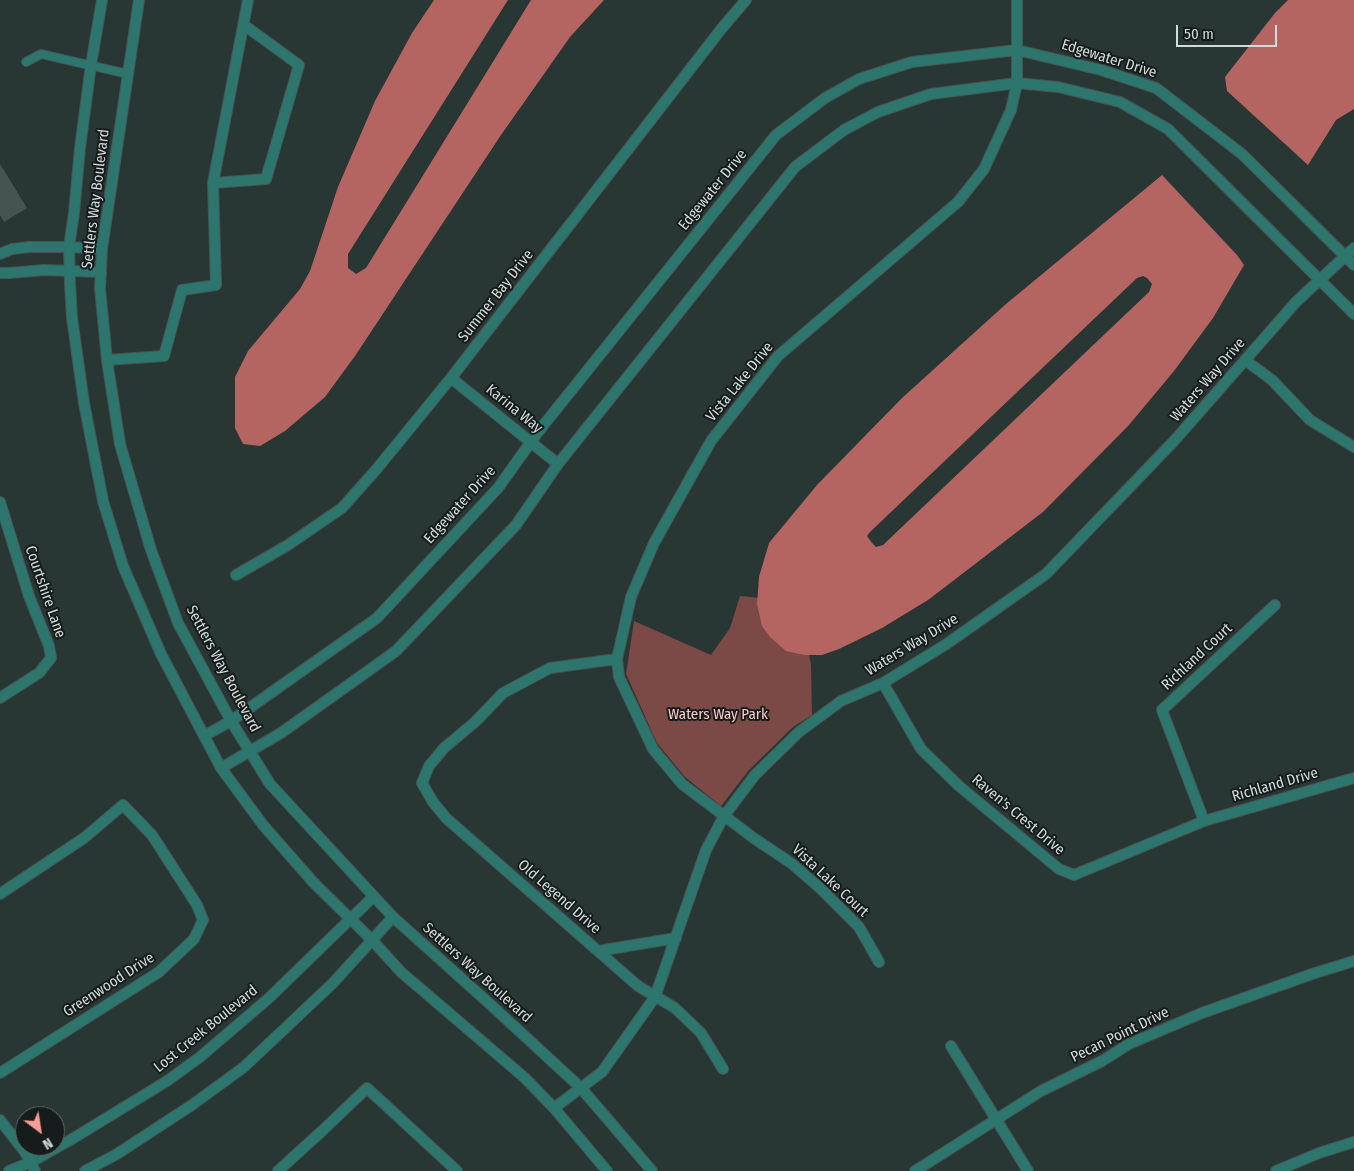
<!DOCTYPE html>
<style>
body{margin:0}
#map{position:relative;width:1354px;height:1171px;overflow:hidden;background:#283734;font-family:"Fira Sans Condensed",sans-serif}
canvas{display:block}
.north{position:absolute;left:15px;top:1106px;width:50px;height:50px;box-sizing:border-box;background:#161c1b;border:1px solid #616867;border-radius:50%;rotate:149deg;font-size:14px;font-weight:700;line-height:20px;text-align:center;color:#d2dbd9}
.north::after{content:'';display:block;margin:auto;width:18px;height:22px;background:#f59c96;clip-path:polygon(50% 0,100% 100%,50% 72%,0 100%)}
.scale{position:absolute;left:1176px;top:25px;width:101px;height:22px;box-sizing:border-box;border:2px solid #d2dbd9;border-top:0;padding-left:6px;font-size:15px;line-height:18px;white-space:nowrap;color:#d2dbd9;-webkit-text-stroke:4px #161c1b;paint-order:stroke}
</style>
<div id="map">
<canvas width="1354" height="1171"></canvas>
<div class="north">N</div>
<div class="scale">50 m</div>
</div>
<script>
const ctx = document.querySelector('canvas').getContext('2d');
ctx.lineJoin = 'round';
function fillPath(path, color) { ctx.fillStyle = color; ctx.fill(path, 'evenodd'); }
const shape = rows => new Path2D(rows.map(r => 'M' + r).join(''));
function stroke(path, color, width, dash) { ctx.strokeStyle = color; ctx.lineWidth = width; ctx.lineCap = dash ? 'butt' : 'round'; ctx.setLineDash(dash || []); ctx.stroke(path); }
function label(font, color, halo, rows, align = 'center') {
  ctx.font = font + ' "Fira Sans Condensed",sans-serif'; ctx.lineWidth = 4; ctx.setLineDash([]); ctx.textBaseline = 'middle'; ctx.strokeStyle = halo; ctx.fillStyle = color; for (const [text, x, y, turn = 0] of rows) {
    ctx.save(); ctx.translate(x, y); ctx.rotate((+turn || 0) * Math.PI / 180); ctx.textAlign = isNaN(turn) ? turn : align; if (halo) ctx.strokeText(text, 0, 0); ctx.fillText(text, 0, 0); ctx.restore();
  }
}
fillPath(shape([
 [740,596,770,599,807,646,811,664,812,715,793,727,749,770,721,806,685,777,657,743,626,674,634,621,711,655,730,628]
]), '#7b4946');
fillPath(shape([
 [434,0,508,0,348,254,348,268,356,274,366,268,531,0,604,0,570,37,501,135,355,356,325,397,285,431,260,446,243,444,235,428,235,377,248,351,300,289,310,271,338,187,375,101,412,33],
 [1288,0,1354,0,1354,109,1336,120,1308,165,1227,91,1225,77,1275,13],
 [1162,175,1237,255,1244,265,1213,318,1174,371,1129,425,1043,512,928,600,882,628,839,649,822,655,804,655,786,651,770,637,762,626,757,604,759,577,769,543,817,485,902,398,1006,304],
 [1143,276,1147,278,1152,284,1149,292,883,545,876,547,872,543,867,536,870,532,1137,278]
]), '#b56561');
fillPath(shape([
 [0,164,27,208,4,222,0,215]
]), '#445451');
const service = shape([
 [26,62,41,54,128,74]
]);
const minor = shape([
 [213,183,266,179,299,65,244,25],
 [0,254,12,249,29,247,69,247,102,249],
 [0,273,9,273,44,270,101,272],
 [107,360,164,356,182,290,216,285,213,183,248,0],
 [1245,360,1272,380,1310,420,1354,447],
 [451,378,558,464],
 [0,502,29,596,49,646,51,658,39,673,0,698],
 [236,575,288,545,342,508,375,471,451,378,722,28,746,0],
 [617,659,550,668,503,693,475,722,444,748,429,766,422,783,433,802,446,818,598,951,676,938],
 [883,683,921,749,959,786,1059,869,1074,875,1204,821,1354,778],
 [1204,821,1162,710,1275,605],
 [0,894,84,838,123,805,152,835,197,905,203,920,194,939,159,972,0,1073],
 [598,951,638,986,675,1008,701,1033,723,1069],
 [879,962,859,927,820,888,791,863,755,839,682,784,653,749,619,677,617,659,631,597,654,543,711,441,778,356,958,202,984,169,1011,110,1017,83,1017,0],
 [951,1046,1028,1171],
 [554,1108,602,1072,655,997,706,850,724,816,755,775,799,732,841,701,883,683,945,645,1046,574,1174,441,1296,302,1354,248],
 [0,1120,25,1152,35,1171],
 [9,1171,31,1162,72,1139,167,1081,200,1057,269,998,373,897],
 [85,1171,117,1154,192,1105,244,1067,333,983,393,917],
 [278,1171,322,1131,367,1088,457,1171],
 [915,1171,1041,1091,1102,1061,1129,1044,1202,1013,1312,974,1354,961],
 [1276,1171,1319,1153,1354,1142]
]);
const tertiary = shape([
 [102,0,91,65,80,148,74,213,69,247,70,284,72,318,84,403,103,501,123,566,161,654,221,768,263,825,313,882,372,940,401,972,525,1078,554,1108,607,1171],
 [139,0,102,249,100,288,107,360,120,444,151,550,178,623,231,721,270,784,393,917,491,1005,581,1088,652,1171],
 [204,736,231,721,377,618,498,488,538,432,776,135,825,98,859,79,912,62,1017,50,1101,70,1156,88,1242,154,1354,265],
 [221,768,281,733,396,651,516,525,558,464,795,167,844,130,878,112,931,94,1017,83,1058,87,1120,102,1168,129,1354,314]
]);
stroke(service, '#475552', 10);
stroke(minor, '#475552', 12);
stroke(tertiary, '#475552', 12);
stroke(service, '#2d766d', 8);
stroke(minor, '#2d766d', 10);
stroke(tertiary, '#2d766d', 10);
label('15px', '#d2dbd9', '#161c1b', [
 ["Edgewater Drive",1109,59,17],
 ["Edgewater Drive",713,190,-51],
 ["Settlers Way Boulevard",96,199,-83],
 ["Summer Bay Drive",496,296,-52],
 ["Waters Way Drive",1208,380,-49],
 ["Vista Lake Drive",740,382,-51],
 ["Karina Way",514,409,39],
 ["Edgewater Drive",460,505,-48],
 ["Courtshire Lane",45,592,71],
 ["Waters Way Drive",912,645,-31],
 ["Richland Court",1197,657,-43],
 ["Settlers Way Boulevard",223,669,62],
 ["Richland Drive",1275,785,-16],
 ["Raven's Crest Drive",1018,815,40],
 ["Vista Lake Court",830,881,43],
 ["Old Legend Drive",559,897,41],
 ["Settlers Way Boulevard",477,973,42],
 ["Greenwood Drive",109,985,-33],
 ["Lost Creek Boulevard",206,1029,-39],
 ["Pecan Point Drive",1120,1035,-26]
]);
label('15px', '#f8c9c5', '#161c1b', [
 ["Waters Way Park",718,715]
]);
</script>
